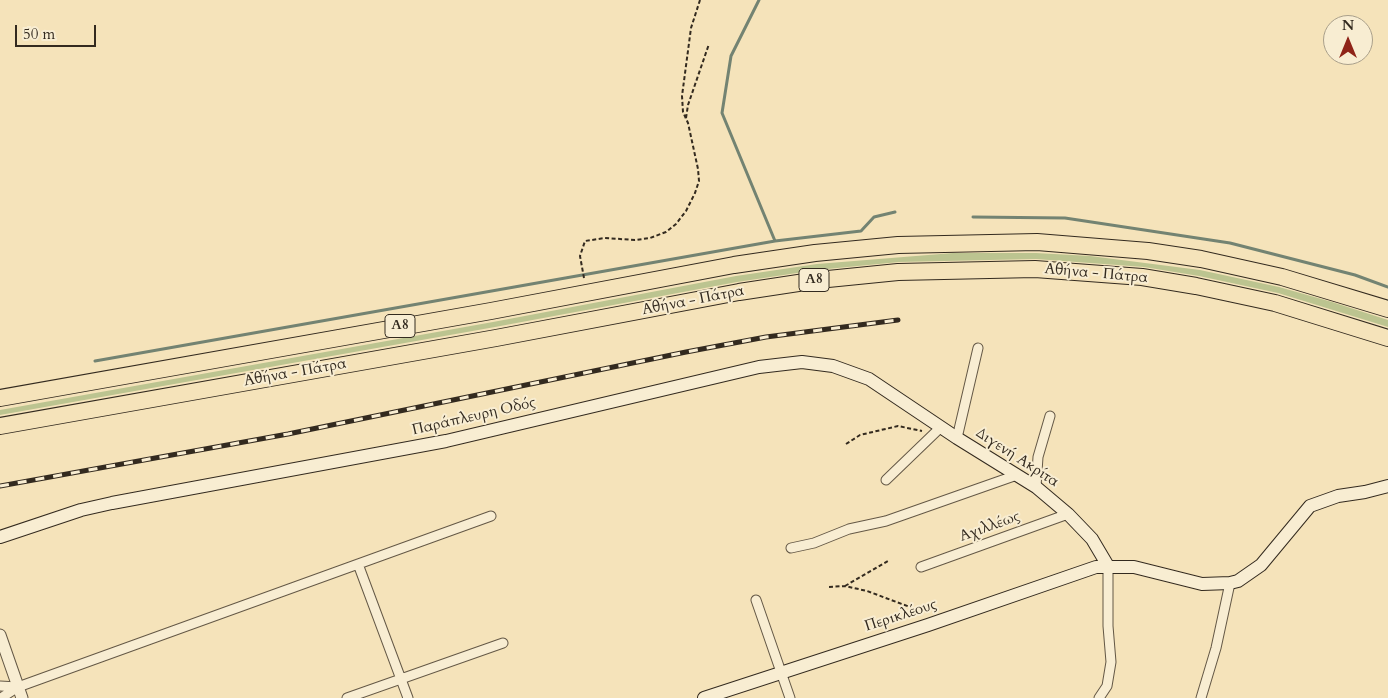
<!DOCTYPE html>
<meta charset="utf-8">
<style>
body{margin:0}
#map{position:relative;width:1388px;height:698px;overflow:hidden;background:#f5e3ba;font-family:Cardo,serif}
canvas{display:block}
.north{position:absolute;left:1323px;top:15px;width:50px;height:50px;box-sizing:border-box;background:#f8edd2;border:1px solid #a99f8a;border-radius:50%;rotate:0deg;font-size:14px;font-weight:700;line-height:20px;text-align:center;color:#332a1f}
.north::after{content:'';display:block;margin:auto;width:18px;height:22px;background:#8f2418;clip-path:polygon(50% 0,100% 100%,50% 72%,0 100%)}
.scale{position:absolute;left:15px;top:25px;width:81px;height:22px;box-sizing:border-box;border:2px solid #332a1f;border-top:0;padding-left:6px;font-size:15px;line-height:18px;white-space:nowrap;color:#332a1f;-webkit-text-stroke:4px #f8edd2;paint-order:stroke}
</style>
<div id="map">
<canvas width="1388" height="698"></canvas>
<div class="north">N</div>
<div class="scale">50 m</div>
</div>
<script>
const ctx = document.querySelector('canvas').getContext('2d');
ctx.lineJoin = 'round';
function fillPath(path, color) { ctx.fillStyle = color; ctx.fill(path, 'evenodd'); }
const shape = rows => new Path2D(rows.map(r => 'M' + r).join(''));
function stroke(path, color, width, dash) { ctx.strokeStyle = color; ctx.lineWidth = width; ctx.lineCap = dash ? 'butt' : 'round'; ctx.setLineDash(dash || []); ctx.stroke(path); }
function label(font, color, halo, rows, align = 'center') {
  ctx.font = font + ' Cardo,serif'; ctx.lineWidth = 4; ctx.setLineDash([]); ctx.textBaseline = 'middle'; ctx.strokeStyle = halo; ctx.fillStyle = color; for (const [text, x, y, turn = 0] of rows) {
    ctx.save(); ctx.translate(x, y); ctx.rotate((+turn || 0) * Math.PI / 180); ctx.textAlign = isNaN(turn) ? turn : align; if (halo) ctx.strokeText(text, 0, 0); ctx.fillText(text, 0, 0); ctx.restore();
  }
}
fillPath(shape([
 [953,253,1036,253,1090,256,1200,270,1279,287,1332,302,1388,320,1388,327,1278,293,1199,276,1144,267,1036,259,899,262,817,270,737,282,495,327,0,415,0,410,493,322,736,276,817,264]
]), '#bcc490');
stroke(shape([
 [759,0,731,56,722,113,775,241],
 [973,217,1065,218,1230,243,1355,275,1388,287],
 [95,361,775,241,861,231,874,217,895,212]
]), '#738372', 3);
const minor = shape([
 [957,438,978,348],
 [886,480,941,427],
 [1036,487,1038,457,1050,416],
 [791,548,814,543,849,529,886,521,1014,476],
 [358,564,408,698],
 [921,567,1068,514],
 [756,600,790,698],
 [0,686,18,687],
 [1,698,18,687,491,516],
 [347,698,503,643],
 [1099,698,1107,686,1111,662,1108,626,1108,566],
 [1201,698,1216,648,1230,583]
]);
const tertiary = shape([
 [0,635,22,698]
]);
const secondary = shape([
 [0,537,81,510,112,503,446,441,759,367,802,362,833,366,869,379,957,438,1036,487,1068,514,1092,539,1108,566],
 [704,698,928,625,1096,567,1134,567,1202,584,1230,583,1238,581,1261,565,1310,506,1338,496,1365,492,1388,486]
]);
const motorway = shape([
 [0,398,491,311,734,265,815,253,898,245,1037,242,1148,251,1201,259,1282,277,1388,309],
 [0,426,496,338,739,292,818,280,898,272,1035,269,1142,277,1196,286,1275,303,1388,338]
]);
stroke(minor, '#645846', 11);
stroke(tertiary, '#645846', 13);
stroke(secondary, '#332a1f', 14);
stroke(motorway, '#332a1f', 18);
stroke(shape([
 [686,118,688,105,709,44],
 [584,278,580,256,585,241,605,238,635,240,650,238,666,232,676,224,686,211,695,193,699,181,698,169,688,123,683,112,682,96,691,28,700,0],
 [846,444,860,435,898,426,922,431],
 [845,586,888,561],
 [829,587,845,586,867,591,910,607,919,616]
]), '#332a1f', 2, [4, 2.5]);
stroke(minor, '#f8edd2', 9);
stroke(tertiary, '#f8edd2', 11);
stroke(secondary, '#f8edd2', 12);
stroke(motorway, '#f5e3ba', 16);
const rail = shape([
 [0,486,288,434,686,352,766,337,898,320]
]);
stroke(rail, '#332a1f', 5);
stroke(rail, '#f8edd2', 3, [9]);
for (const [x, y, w] of [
 [814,280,30],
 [400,326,30]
]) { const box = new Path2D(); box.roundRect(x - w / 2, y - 11.5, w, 23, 4); ctx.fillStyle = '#f8edd2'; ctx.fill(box); stroke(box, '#332a1f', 1); }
label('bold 14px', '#332a1f', null, [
 ["Α8",814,280],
 ["Α8",400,326]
]);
label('15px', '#332a1f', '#f8edd2', [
 ["Αθήνα - Πάτρα",1096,274,5],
 ["Αθήνα - Πάτρα",693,301,-11],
 ["Αθήνα - Πάτρα",295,373,-10],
 ["Παράπλευρη Οδός",474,417,-13],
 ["Διγενή Ακρίτα",1017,458,33],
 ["Αχιλλέως",990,527,-20],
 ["Περικλέους",901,616,-18]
]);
</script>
